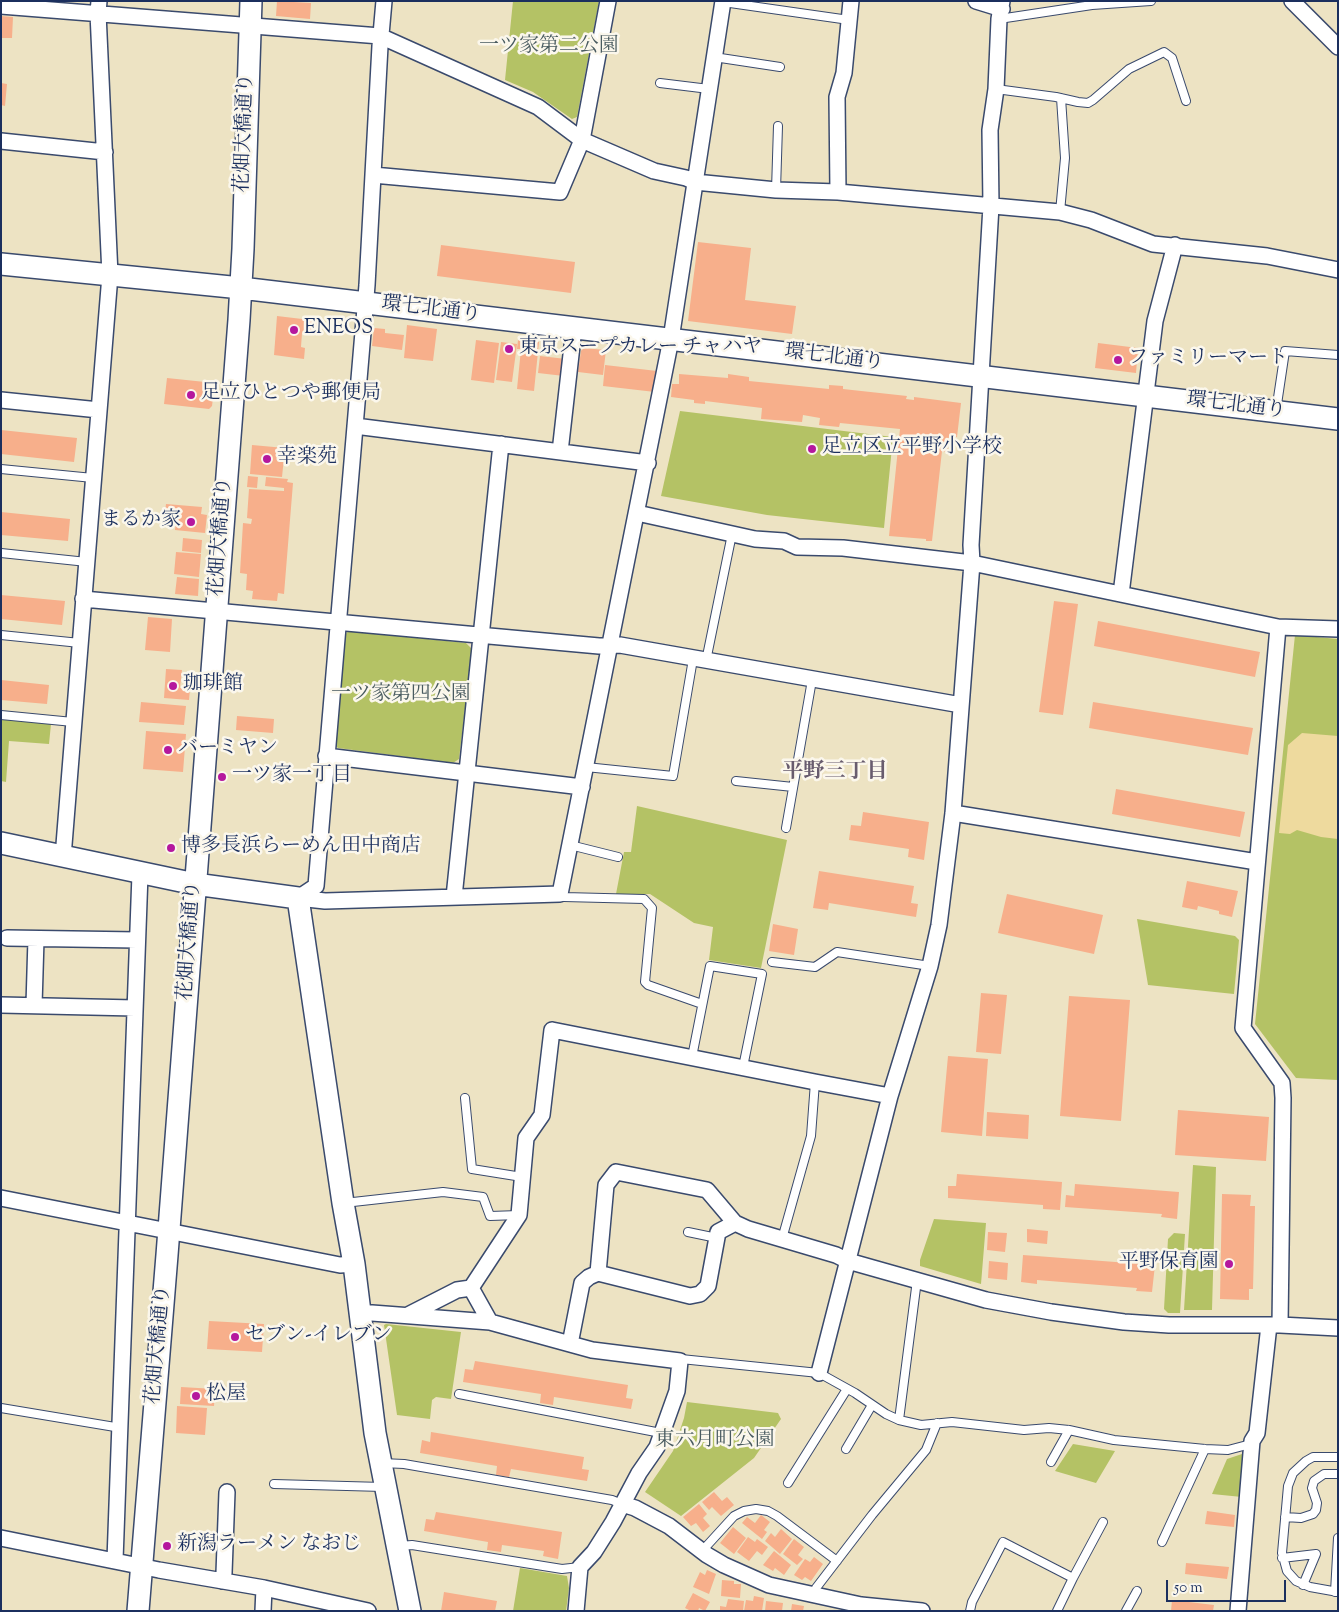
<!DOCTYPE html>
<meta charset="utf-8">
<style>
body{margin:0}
#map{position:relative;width:1339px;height:1612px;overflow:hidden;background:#ede3c3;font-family:"Sorts Mill Goudy",serif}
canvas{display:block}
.frame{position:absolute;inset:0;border:2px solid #1b2f5e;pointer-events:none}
.scale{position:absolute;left:1166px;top:1580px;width:120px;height:22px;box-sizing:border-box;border:2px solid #1b2f5e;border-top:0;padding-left:6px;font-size:15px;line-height:18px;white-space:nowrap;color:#1b2f5e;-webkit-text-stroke:4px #fbf7ec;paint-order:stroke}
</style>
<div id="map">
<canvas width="1339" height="1612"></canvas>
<div class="frame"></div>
<div class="scale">50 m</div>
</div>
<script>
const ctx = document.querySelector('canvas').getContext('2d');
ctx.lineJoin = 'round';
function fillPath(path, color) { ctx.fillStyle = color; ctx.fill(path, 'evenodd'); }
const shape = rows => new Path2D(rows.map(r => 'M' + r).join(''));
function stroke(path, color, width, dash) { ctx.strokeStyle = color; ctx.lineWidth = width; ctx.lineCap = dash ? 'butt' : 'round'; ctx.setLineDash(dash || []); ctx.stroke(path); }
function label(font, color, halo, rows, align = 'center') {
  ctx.font = font + ' "Sorts Mill Goudy","Noto Serif JP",serif'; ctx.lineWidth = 5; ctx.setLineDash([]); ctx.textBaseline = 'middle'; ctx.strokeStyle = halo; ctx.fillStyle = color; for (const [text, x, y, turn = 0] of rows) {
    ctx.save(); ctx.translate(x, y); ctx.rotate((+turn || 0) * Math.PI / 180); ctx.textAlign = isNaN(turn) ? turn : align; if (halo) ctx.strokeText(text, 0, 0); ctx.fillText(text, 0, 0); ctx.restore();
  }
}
fillPath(shape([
 [513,1,599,1,577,117,572,119,533,92,505,80],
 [680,411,893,437,884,528,767,515,661,496],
 [349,631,466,643,472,649,459,759,453,763,338,748,332,743,342,637],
 [1295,635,1338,639,1338,1080,1296,1078,1255,1024],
 [1,719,51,724,49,744,9,741,6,782,1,781],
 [637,806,787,840,761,968,709,960,713,927,694,923,650,894,616,894,624,852,631,852],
 [1137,919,1235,936,1239,940,1234,994,1148,985],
 [1193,1165,1216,1167,1212,1310,1184,1310],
 [934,1219,986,1223,981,1284,920,1266,920,1260],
 [1174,1233,1185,1234,1180,1313,1168,1313,1164,1309,1168,1239],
 [386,1324,461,1332,451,1399,436,1397,432,1400,430,1419,397,1415,384,1325],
 [687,1402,778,1413,781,1419,754,1458,681,1516,645,1492,673,1451,684,1418],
 [1073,1444,1115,1451,1096,1483,1055,1471],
 [1242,1454,1246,1457,1242,1497,1212,1494,1227,1459],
 [520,1568,567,1576,569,1588,566,1611,513,1611]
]), '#b4c265');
fillPath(shape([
 [1302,733,1338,736,1338,839,1321,837,1297,830,1290,834,1279,833,1288,745]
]), '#eeda9e');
fillPath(shape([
 [277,1,311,3,310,19,276,16],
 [1,16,13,17,12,38,1,38],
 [1,83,7,84,5,106,1,105],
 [698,242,751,248,745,300,796,306,792,334,688,321],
 [441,245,575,262,571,293,437,276],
 [277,316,319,321,317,335,302,333,301,347,305,348,304,359,274,355],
 [407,325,437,329,433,361,404,358],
 [374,328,385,329,385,333,404,335,402,350,372,346],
 [476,340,499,343,494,383,471,380],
 [518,340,539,342,534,391,517,389,521,349,517,349],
 [501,342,517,344,512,382,496,380],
 [1098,343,1138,348,1136,373,1095,368],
 [583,348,606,350,603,375,578,372,581,351],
 [540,356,566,359,564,376,538,373],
 [605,365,657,371,655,392,603,386],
 [679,374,728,378,728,374,749,377,749,381,829,389,829,385,843,386,843,389,907,396,906,399,914,400,914,397,961,403,957,437,949,436,947,452,942,451,932,541,926,541,926,539,889,536,900,429,840,423,839,427,819,425,820,418,803,415,802,422,761,419,762,408,705,401,705,404,694,403,694,400,671,397,672,384,679,384],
 [167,378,205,382,204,395,210,395,213,398,212,406,209,409,164,404],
 [1,430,77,438,74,462,1,454],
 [252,445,285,448,282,477,250,474],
 [248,476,258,477,257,488,247,487],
 [266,477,288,479,287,482,293,483,284,594,278,593,277,601,252,599,253,591,246,590,247,574,240,573,243,523,251,524,252,519,247,518,249,489,284,491,284,488,265,486],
 [166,504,202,507,201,514,207,515,205,533,175,530,176,521,164,520],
 [1,512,70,519,68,541,1,535],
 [183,538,202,540,201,553,182,551],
 [176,552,201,554,199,577,174,574],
 [177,577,199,579,198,596,175,594],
 [1,595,65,601,62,625,1,619],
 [1054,601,1078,604,1063,715,1039,712],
 [148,617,172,619,170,652,145,650],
 [1098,621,1260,652,1255,677,1094,646],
 [166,669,182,670,180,688,190,689,189,700,164,698],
 [1,680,49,685,47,704,1,700],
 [141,702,186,706,184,725,139,722],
 [1093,702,1253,728,1248,755,1089,728],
 [237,716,274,719,273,733,236,730],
 [146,731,186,734,183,772,143,769],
 [1116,789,1245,812,1240,837,1112,814],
 [863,812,929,822,924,860,908,857,909,849,849,840,851,825,861,826],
 [819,871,914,886,911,903,918,904,916,917,829,903,828,910,813,908],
 [1187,881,1238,891,1232,917,1219,914,1219,911,1198,906,1197,910,1182,907],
 [1007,894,1103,915,1094,954,998,933],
 [773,924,798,929,794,955,769,951],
 [981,993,1007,995,1001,1054,976,1052],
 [1069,996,1130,1000,1121,1121,1060,1116],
 [948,1056,988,1059,982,1136,941,1132],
 [1178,1110,1269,1117,1266,1161,1175,1155],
 [987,1112,1029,1115,1028,1139,986,1136],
 [957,1174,1062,1182,1060,1210,1043,1209,1043,1205,948,1198,948,1186,956,1186],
 [1075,1184,1179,1192,1177,1219,1161,1217,1162,1214,1065,1207,1066,1195,1074,1196],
 [1222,1194,1251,1195,1250,1206,1255,1206,1253,1289,1249,1289,1249,1300,1220,1299],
 [1027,1229,1048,1231,1047,1244,1027,1242],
 [988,1232,1007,1233,1005,1252,987,1250],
 [1023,1255,1155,1265,1152,1292,1136,1291,1137,1288,1037,1280,1037,1284,1021,1282],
 [989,1261,1008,1263,1007,1280,988,1278],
 [209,1321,264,1324,262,1352,207,1349],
 [475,1361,628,1385,626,1398,633,1399,631,1409,554,1397,553,1405,540,1403,541,1394,463,1382,465,1369,473,1370],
 [181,1387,215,1389,214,1406,180,1404],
 [177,1406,207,1408,205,1435,176,1433],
 [431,1432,584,1457,582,1469,589,1470,587,1481,511,1469,509,1477,496,1475,497,1466,420,1453,422,1440,430,1442],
 [714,1492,722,1501,727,1497,734,1505,721,1516,712,1507,709,1510,702,1502],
 [699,1504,707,1514,703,1518,710,1526,703,1532,696,1523,691,1526,683,1517],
 [1207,1511,1235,1515,1234,1527,1205,1524],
 [436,1512,562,1532,558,1559,543,1556,544,1551,502,1545,501,1552,487,1550,488,1542,424,1531,426,1519,434,1520],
 [761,1515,770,1522,764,1530,767,1532,762,1539,742,1523,747,1517,755,1523],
 [733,1527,746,1538,734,1554,720,1543],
 [781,1529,792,1539,780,1554,765,1541,771,1533,775,1537],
 [748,1537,755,1542,757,1539,768,1547,762,1555,757,1551,749,1561,737,1552],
 [794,1539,804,1547,798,1555,803,1559,797,1565,783,1554],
 [774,1551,791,1565,784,1575,775,1568,773,1571,763,1565],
 [814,1557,823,1564,811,1581,805,1577,802,1580,794,1575,805,1559,810,1562],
 [1186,1563,1229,1567,1227,1579,1185,1574],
 [707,1570,716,1574,709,1594,693,1587,700,1572,705,1575],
 [722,1580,734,1581,734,1584,741,1584,740,1598,721,1596],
 [444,1592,497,1601,495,1611,441,1611],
 [693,1593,710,1602,705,1611,699,1608,698,1611,691,1611,685,1608],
 [754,1596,764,1598,762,1611,744,1611,746,1600,753,1601],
 [728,1599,744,1601,743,1611,720,1611,720,1606,726,1607],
 [1172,1600,1214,1605,1213,1611,1171,1611],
 [766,1601,783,1603,782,1611,765,1611],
 [792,1604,804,1606,803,1611,791,1611]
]), '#f7af8b');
const lane = shape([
 [723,2,849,20],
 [999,19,1092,5,1151,1],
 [714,57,780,67],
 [660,83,709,89],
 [996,89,1056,97,1078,102,1088,103,1093,100,1129,69,1164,52,1172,58,1186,101],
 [776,190,778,126],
 [1060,212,1065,158,1061,98],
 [1276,411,1285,351,1338,355],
 [1,469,93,478],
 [1,553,87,562],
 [1,635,80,643],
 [706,661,732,534],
 [1,715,73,722],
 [586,767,673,776,693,659],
 [736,781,793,787],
 [786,828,812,680],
 [570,845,618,857],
 [560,894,564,897,644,899,652,908,645,982,648,985,702,1004],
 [772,962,815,967,837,952,930,966],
 [692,1057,710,966,762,974,743,1067],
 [465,1098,472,1169,522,1177],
 [344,1203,443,1192,483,1197,490,1216,519,1215],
 [688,1232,717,1238],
 [782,1239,811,1136,815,1082],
 [680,1361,681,1359,819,1373,855,1393,886,1414,899,1420,921,1425,952,1422,1024,1430,1049,1428,1069,1430,1114,1440,1205,1449,1228,1450,1247,1445,1252,1441],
 [459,1394,661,1433],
 [1,1408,121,1428],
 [899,1420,917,1280],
 [846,1449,872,1405],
 [1338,1457,1313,1457,1306,1461,1293,1473,1288,1486,1282,1553,1287,1571,1296,1581,1310,1587,1338,1592],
 [1051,1462,1069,1430],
 [382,1463,404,1464,612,1500,622,1504],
 [788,1483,847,1389],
 [274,1484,383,1487],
 [1285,1517,1301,1518,1313,1514,1316,1510,1317,1503,1312,1488,1314,1481,1324,1474,1338,1474],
 [1162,1542,1205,1449],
 [399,1546,412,1545,562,1569,580,1567],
 [702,1551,734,1516,744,1511,756,1509,768,1511,777,1516,837,1561],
 [1282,1558,1316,1554,1303,1585],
 [1073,1578,1103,1522],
 [1335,1592,1338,1538],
 [814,1595,816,1588,872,1515,926,1450,937,1423],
 [970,1611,972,1602,1003,1542,1073,1578,1057,1611],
 [1126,1611,1137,1591]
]);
const street = shape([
 [976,1,1002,9],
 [1292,1,1338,47],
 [1,6,380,36,538,107,582,140,654,171,686,178,695,182,776,190,838,192,1060,212,1091,220,1153,244,1267,256,1338,270],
 [1,141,105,152],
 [373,175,560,192,582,140,608,1],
 [838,192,837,97,844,73,851,1],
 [1,400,99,410],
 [355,426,648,463],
 [560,452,574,328],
 [637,513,755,539,784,541,797,547,843,548,972,563,1278,627,1338,629],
 [1121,594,1155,321,1175,245],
 [83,599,599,646,620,645,961,705],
 [1278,627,1243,1028,1282,1083,1283,1098,1280,1325],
 [326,756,582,787],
 [953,813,1257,862],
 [63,857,110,275,98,13,99,1],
 [454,897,501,444],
 [298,898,325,901,560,894,671,339,723,1],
 [298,898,316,886,367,285,380,46,384,1],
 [7,938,137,940],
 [1,1005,135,1008],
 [34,1005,36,939],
 [1,1198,340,1265,354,1264],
 [598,1273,690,1296,700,1294,708,1286,718,1232,735,1223],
 [361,1313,372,1313,490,1322,592,1350,680,1361,677,1391,657,1447,639,1473,613,1522,594,1552,580,1567,576,1611],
 [408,1315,457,1290,471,1288],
 [490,1322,471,1288,519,1215,526,1138,542,1115,552,1030,815,1082,890,1096],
 [570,1344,582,1283,589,1277,598,1273,606,1185,616,1172,707,1190,735,1223,748,1229,836,1255,848,1261,986,1300,1051,1312,1124,1322,1169,1325,1280,1325,1338,1328],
 [819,1373,890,1096,930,966,939,925,953,813,972,563,971,545,991,206,990,130,996,89,999,19,1002,1],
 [622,1504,635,1508,669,1526,707,1555,724,1565,769,1585,861,1605,922,1611],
 [1,1538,159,1570,264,1588,368,1611],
 [115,1560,140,874],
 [222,1581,224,1573,227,1492],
 [263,1611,264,1588],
 [1238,1611,1252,1441,1257,1433,1269,1325]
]);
const secondary = shape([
 [1,264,241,288,1338,419],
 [1,843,195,884,298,898,343,1203,354,1264,375,1433,410,1611],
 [138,1611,167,1255,239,320,243,249,251,1]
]);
stroke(lane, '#3a4a6d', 10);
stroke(street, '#3a4a6d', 18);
stroke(secondary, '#3a4a6d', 24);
stroke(lane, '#fff', 8);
stroke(street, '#fff', 15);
stroke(secondary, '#fff', 21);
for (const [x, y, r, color] of [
 [294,330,5,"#b5179e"],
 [509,349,5,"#b5179e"],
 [1118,360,5,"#b5179e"],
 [191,395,5,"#b5179e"],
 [812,449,5,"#b5179e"],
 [267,459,5,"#b5179e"],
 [191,522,5,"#b5179e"],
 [173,686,5,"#b5179e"],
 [168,750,5,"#b5179e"],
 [222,777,5,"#b5179e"],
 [171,848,5,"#b5179e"],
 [1229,1264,5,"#b5179e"],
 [235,1337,5,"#b5179e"],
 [196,1396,5,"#b5179e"],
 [167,1546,5,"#b5179e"]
]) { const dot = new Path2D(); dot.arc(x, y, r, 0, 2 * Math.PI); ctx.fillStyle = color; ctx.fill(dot); stroke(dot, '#fbf7ec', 2); }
label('20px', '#495b60', '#fbf7ec', [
 ["一ツ家第二公園",549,48],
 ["一ツ家第四公園",401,696],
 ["東六月町公園",715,1442]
]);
label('20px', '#1b2f5e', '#fbf7ec', [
 ["花畑大橋通り",246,133,-88],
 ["環七北通り",431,311,7],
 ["環七北通り",834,359,7],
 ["環七北通り",1236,407,7],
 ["花畑大橋通り",222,537,-86],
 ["花畑大橋通り",191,941,-86],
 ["花畑大橋通り",160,1345,-85]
]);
label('20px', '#1b2f5e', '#fbf7ec', [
 ["ENEOS",304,330],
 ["東京スープカレー チャハヤ",519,349],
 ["ファミリーマート",1128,360],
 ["足立ひとつや郵便局",201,395],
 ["足立区立平野小学校",822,449],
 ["幸楽苑",277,459],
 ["まるか家",181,522,"right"],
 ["珈琲館",183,686],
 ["バーミヤン",178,750],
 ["一ツ家一丁目",232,777],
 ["博多長浜らーめん田中商店",181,848],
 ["平野保育園",1219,1264,"right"],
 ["セブン-イレブン",245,1337],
 ["松屋",206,1396],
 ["新潟ラーメン なおじ",177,1546]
], 'left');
label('bold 21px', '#685c6e', '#fbf7ec', [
 ["平野三丁目",835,773]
]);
</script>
